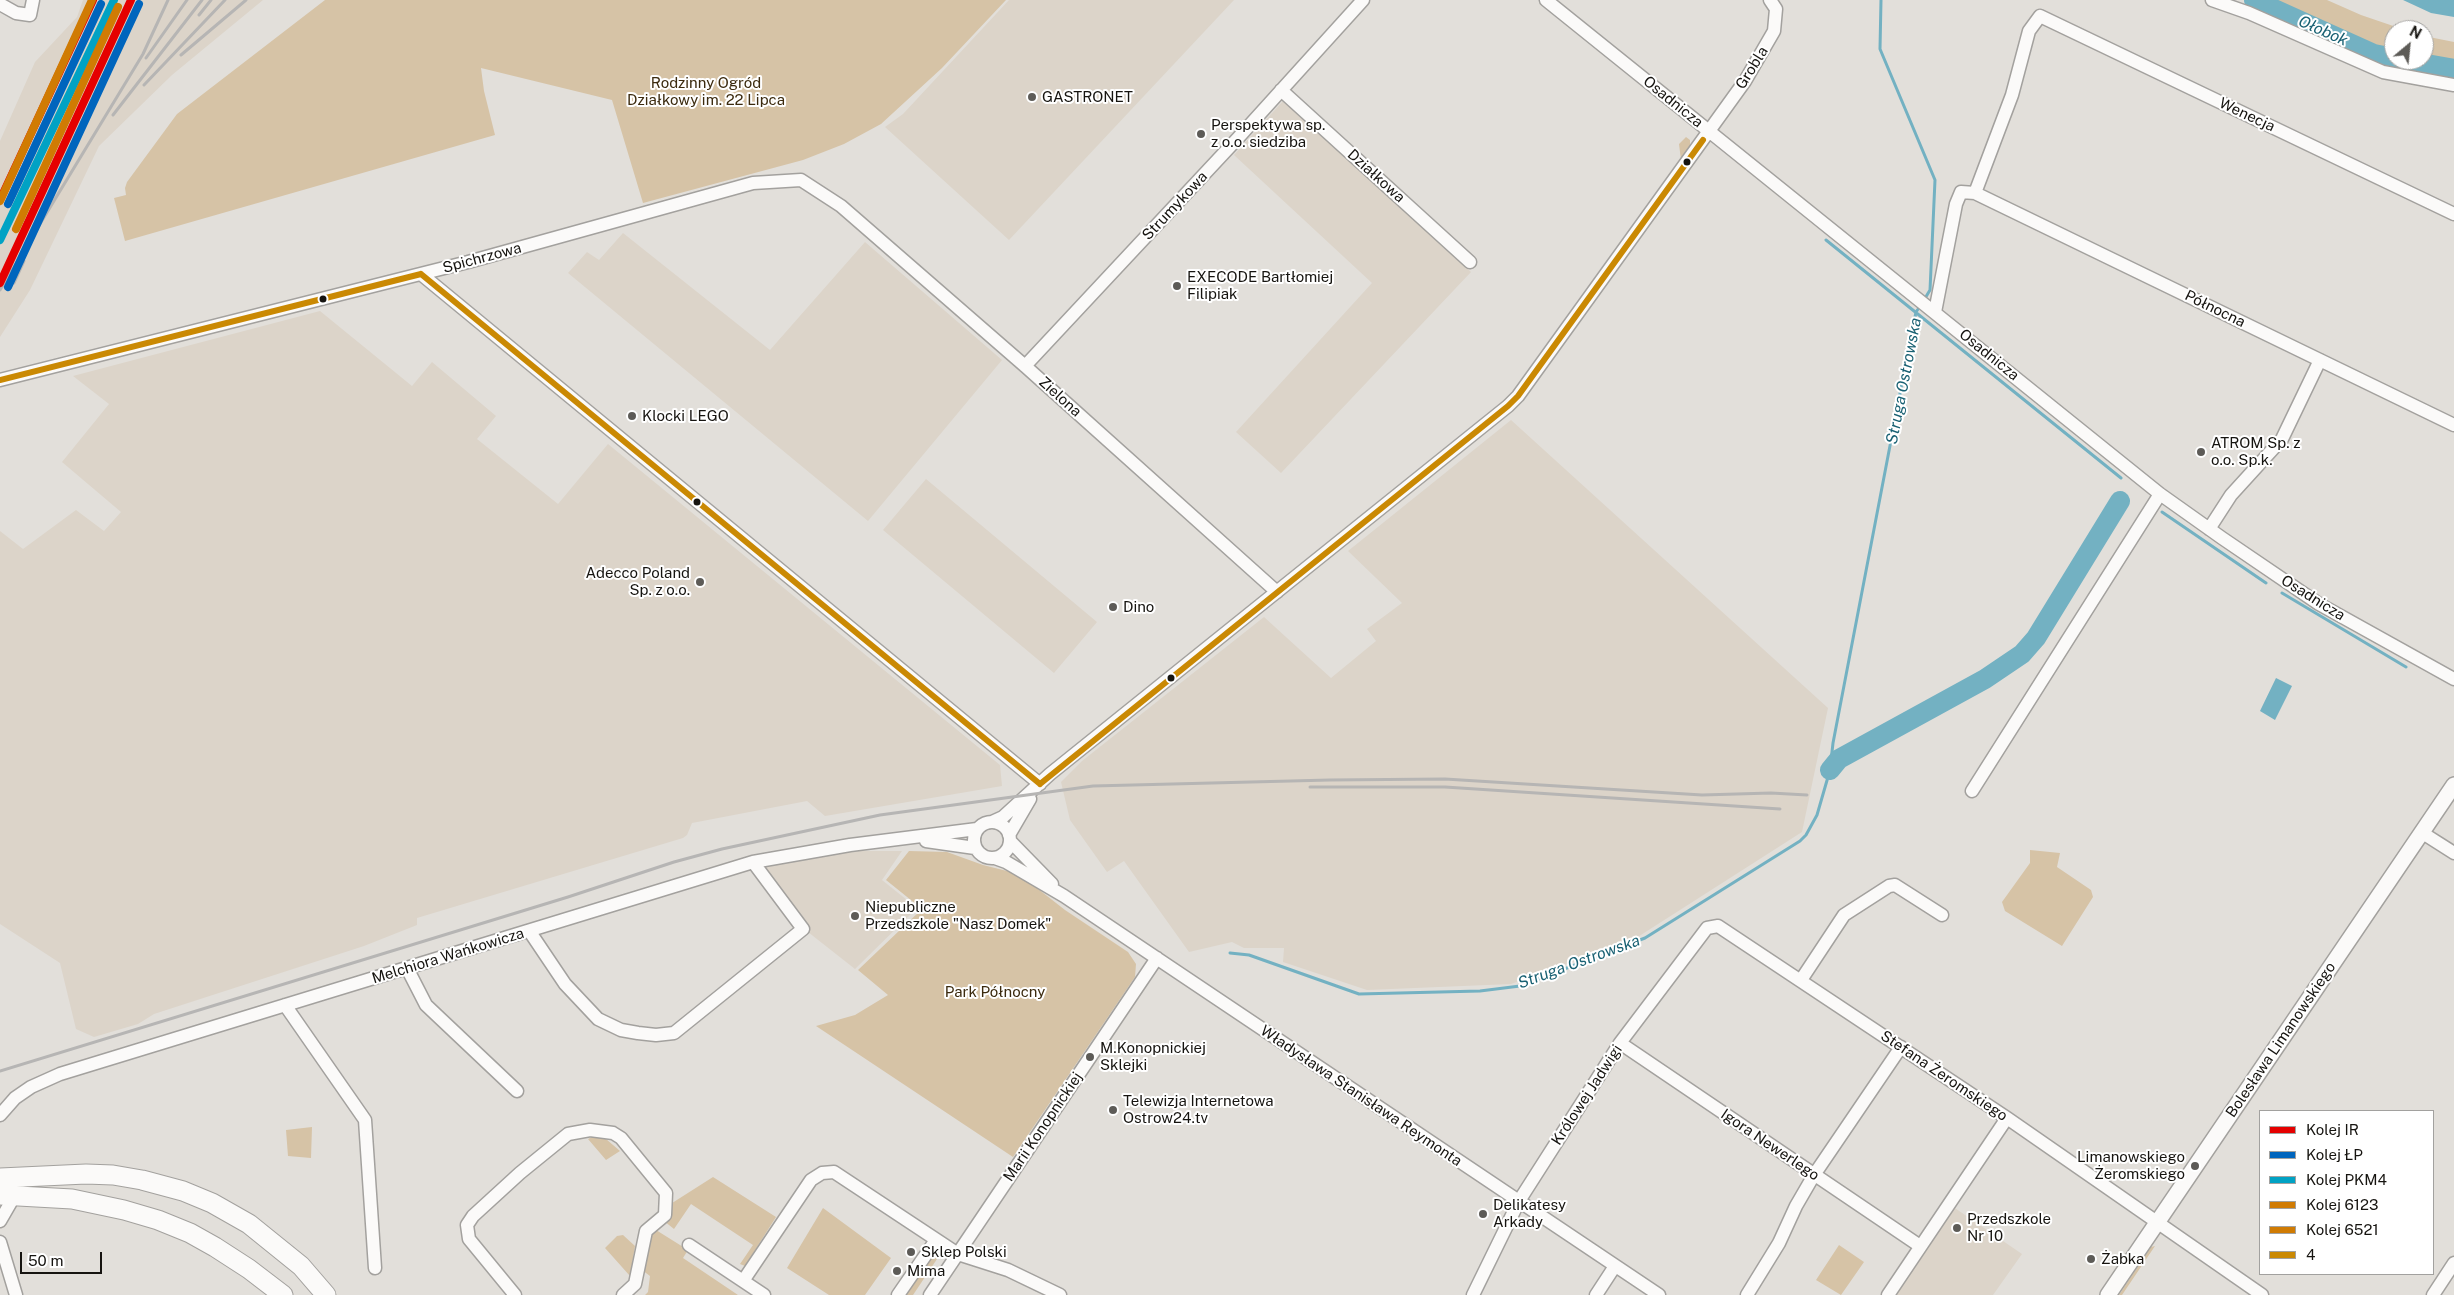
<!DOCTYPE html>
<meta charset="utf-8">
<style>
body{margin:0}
#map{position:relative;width:2454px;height:1295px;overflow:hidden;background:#e2dfda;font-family:"Public Sans",sans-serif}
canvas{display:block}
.legend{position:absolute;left:2259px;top:1110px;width:175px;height:165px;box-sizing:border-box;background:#fff;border:1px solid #a2a19f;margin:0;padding:6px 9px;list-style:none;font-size:15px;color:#161410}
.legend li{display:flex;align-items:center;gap:10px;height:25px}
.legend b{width:25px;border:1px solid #a2a19f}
.north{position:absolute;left:2384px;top:20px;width:50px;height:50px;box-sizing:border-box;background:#fff;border:1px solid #a2a19f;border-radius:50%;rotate:28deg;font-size:14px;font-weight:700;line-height:20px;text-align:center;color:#161410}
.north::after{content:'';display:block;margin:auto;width:18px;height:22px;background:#5d5b57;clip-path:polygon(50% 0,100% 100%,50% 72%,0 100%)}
.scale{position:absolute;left:20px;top:1252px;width:82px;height:22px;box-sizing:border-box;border:2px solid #161410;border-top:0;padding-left:6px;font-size:15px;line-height:18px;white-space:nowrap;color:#161410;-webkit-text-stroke:4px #fff;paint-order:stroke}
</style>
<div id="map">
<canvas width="2454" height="1295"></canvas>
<ul class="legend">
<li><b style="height:6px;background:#e50000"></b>Kolej IR</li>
<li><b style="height:6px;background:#0065bd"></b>Kolej ŁP</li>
<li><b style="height:6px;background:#01a2c4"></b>Kolej PKM4</li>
<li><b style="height:6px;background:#d07b03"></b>Kolej 6123</li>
<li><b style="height:6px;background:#d07b03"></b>Kolej 6521</li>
<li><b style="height:6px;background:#ca8903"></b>4</li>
</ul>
<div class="north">N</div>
<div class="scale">50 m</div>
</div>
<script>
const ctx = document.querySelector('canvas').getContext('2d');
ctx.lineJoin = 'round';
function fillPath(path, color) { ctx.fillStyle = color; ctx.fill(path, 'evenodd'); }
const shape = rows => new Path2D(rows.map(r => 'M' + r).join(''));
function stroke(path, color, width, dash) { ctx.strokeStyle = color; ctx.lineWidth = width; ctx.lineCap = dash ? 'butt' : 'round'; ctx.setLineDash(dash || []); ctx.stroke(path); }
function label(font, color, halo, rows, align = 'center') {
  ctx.font = font + ' "Public Sans",sans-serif'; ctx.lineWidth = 4; ctx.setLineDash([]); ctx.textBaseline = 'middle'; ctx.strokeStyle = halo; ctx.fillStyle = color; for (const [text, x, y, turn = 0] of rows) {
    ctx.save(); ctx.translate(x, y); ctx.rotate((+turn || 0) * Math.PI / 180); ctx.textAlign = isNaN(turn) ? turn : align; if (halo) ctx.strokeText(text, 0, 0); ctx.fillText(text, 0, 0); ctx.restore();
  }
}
fillPath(shape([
 [83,0,263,0,172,75,99,146,30,290,0,337,0,141,35,62,77,17],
 [1009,0,1234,0,1009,240,885,127,903,114],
 [1283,101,1471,272,1281,473,1236,432,1372,283,1234,155],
 [623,233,770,350,865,242,1002,360,868,521,568,273,587,252,599,260],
 [320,311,412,386,432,362,496,416,477,439,558,504,608,444,1000,765,1002,786,825,816,807,801,692,823,687,835,683,838,417,918,417,925,364,946,154,1014,138,1024,94,1037,76,1029,60,963,0,924,0,531,23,549,76,510,104,531,121,512,62,462,109,404,73,376],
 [1511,420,1828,708,1802,832,1633,940,1511,984,1367,990,1283,962,1284,948,1244,948,1232,942,1189,952,1124,861,1107,872,1070,820,1061,782,1082,761,1264,617,1331,678,1376,641,1367,629,1402,603,1348,551],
 [926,479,1097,622,1054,673,883,530],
 [851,851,902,851,882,880,917,908,855,969,808,932,807,924,764,866],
 [1946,1202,2022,1254,1993,1295,1885,1295]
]), '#dcd4c9');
fillPath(shape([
 [325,0,1006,0,942,68,881,124,844,144,803,160,643,203,612,100,481,68,484,91,495,135,125,241,114,198,126,195,125,188,127,182,177,114],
 [2270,0,2327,0,2361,15,2405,30,2394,30,2394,52,2376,49],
 [2424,36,2454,42,2454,65,2424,58],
 [1686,137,1690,140,1690,147,1681,160,1679,144],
 [2030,850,2060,853,2057,867,2091,890,2093,897,2062,946,2005,911,2002,902,2030,863],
 [909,851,947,852,983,865,1019,874,1065,910,1128,952,1136,964,1135,977,1013,1157,816,1026,855,1015,888,995,858,970,922,909,886,880],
 [312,1127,311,1158,288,1156,286,1130],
 [594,1136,606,1139,620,1151,606,1160,588,1139],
 [713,1177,776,1217,745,1266,740,1264,753,1245,691,1204,674,1229,664,1221,669,1205],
 [823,1208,891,1258,865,1295,829,1295,787,1268],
 [656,1230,688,1250,683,1258,738,1295,645,1295,648,1292,650,1276,642,1270,651,1233],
 [623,1235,635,1246,630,1276,605,1248,617,1236],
 [1839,1245,1864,1262,1841,1295,1816,1280],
 [2155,1246,2122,1295,2119,1295,2151,1247],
 [935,1248,941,1253,913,1295,903,1295]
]), '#d6c3a6');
fillPath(shape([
 [2403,0,2454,0,2454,17,2431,13],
 [2276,678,2292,686,2275,720,2260,711]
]), '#73b1c2');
stroke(shape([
 [1881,0,1880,49,1935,180,1930,290,1924,300],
 [1826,240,2121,478],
 [2162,512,2266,583],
 [2282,593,2406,667],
 [1230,953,1249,955,1359,994,1480,991,1520,986,1645,938,1800,841,1806,835,1817,815,1830,770,1833,743,1912,331,1916,312,1921,305]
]), '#73b1c2', 3);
stroke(shape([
 [2254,0,2374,54,2394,58],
 [2404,60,2454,69],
 [1830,770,1839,759,1985,679,2022,654,2036,638,2120,501]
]), '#73b1c2', 20);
const minor = shape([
 [1546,0,2160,494,2222,538,2319,604,2454,679],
 [2212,0,2249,13,2383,72,2454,85],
 [0,4,16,13,30,15,33,0],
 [1281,90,1470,262],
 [1975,193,2454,425],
 [421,274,1040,784],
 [1935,312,1956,204,1961,192,1975,193,2012,95,2029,31,2040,16,2454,214],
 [1025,366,1238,138,1363,0],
 [0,380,468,262,753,183,801,180,841,206,1025,366,1277,592],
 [2209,529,2231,495,2282,439,2320,360],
 [1972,791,2160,494],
 '974 840a18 18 0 1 1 36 0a18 18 0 1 1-36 0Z',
 [992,822,1003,817,1050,774,1508,406,1518,396,1745,81,1774,31,1776,9,1770,0],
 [2421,832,2454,853],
 [1009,835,1030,799],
 [926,841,975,848],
 [1010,841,1052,884],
 [995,858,1006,862,1064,896,1659,1295],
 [530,932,565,984,598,1019,621,1030,638,1033,656,1035,674,1033,803,929,753,862],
 [407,968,426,1005,517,1091],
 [1801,980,1844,915,1889,886,1895,885,1942,915],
 [285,1005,365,1120,375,1268],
 [1620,1043,1920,1246],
 [0,1115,15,1098,31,1087,60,1074,753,862,850,845,977,829],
 [0,1221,15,1195],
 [0,1242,16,1295],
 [689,1245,764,1295],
 [743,1281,811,1180,822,1173,834,1172,958,1254,1008,1270,1060,1295],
 [515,1295,469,1239,467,1225,473,1216,520,1173,568,1134,590,1130,613,1133,621,1138,666,1193,665,1215,646,1231,635,1284,623,1295],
 [898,1295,936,1240],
 [930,1295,1157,958],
 [1473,1295,1519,1201,1620,1043,1707,928,1718,926,2007,1118,2262,1295],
 [1596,1295,1615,1266],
 [1747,1295,1779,1243,1796,1206,1814,1175,1901,1047],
 [1888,1295,2007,1118],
 [2433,1295,2454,1263]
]);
const tertiary = shape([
 [2108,1295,2454,785]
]);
const primary = shape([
 [0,1178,86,1174,113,1175,142,1180,183,1191,212,1203,249,1224,301,1266,326,1295],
 [0,1195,72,1199,124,1210,158,1220,190,1233,215,1247,249,1269,283,1295]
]);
stroke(minor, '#a3a19e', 15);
stroke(tertiary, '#a3a19e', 18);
stroke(primary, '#a3a19e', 21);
stroke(minor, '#fbfaf9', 12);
stroke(tertiary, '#fbfaf9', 15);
stroke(primary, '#fbfaf9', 19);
stroke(shape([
 [199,15,211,0],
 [181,55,246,0],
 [146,58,187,0],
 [144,85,225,0],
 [113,115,202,0],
 [14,283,24,261],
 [0,290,143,54,168,0],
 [1310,787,1445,787,1780,809],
 [0,1071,568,897,674,862,722,849,880,815,1093,786,1330,780,1445,779,1702,795,1771,793,1807,795]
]), '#b6b5b4', 3);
stroke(shape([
 [421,274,1040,784],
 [0,380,421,274],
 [1040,784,1508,406,1518,396,1703,140]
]), '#ca8903', 6);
stroke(shape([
 [0,200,93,0],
 [0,283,131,0]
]), '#e50000', 8);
stroke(shape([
 [8,204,101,4],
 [8,287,139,4]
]), '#0065bd', 8);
stroke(shape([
 [0,240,114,0]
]), '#01a2c4', 8);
stroke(shape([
 [0,201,92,0]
]), '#d07b03', 8);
stroke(shape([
 [16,229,118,7]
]), '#d07b03', 8);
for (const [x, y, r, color] of [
 [1032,97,5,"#5d5b57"],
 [1201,134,5,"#5d5b57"],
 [1687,162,4.5,"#161410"],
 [1177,286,5,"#5d5b57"],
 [323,299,4.5,"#161410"],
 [632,416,5,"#5d5b57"],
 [2201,452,5,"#5d5b57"],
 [697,502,4.5,"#161410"],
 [700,582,5,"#5d5b57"],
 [1113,607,5,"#5d5b57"],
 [1171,678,4.5,"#161410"],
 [855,916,5,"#5d5b57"],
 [1090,1057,5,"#5d5b57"],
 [1113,1110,5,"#5d5b57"],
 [2195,1166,5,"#5d5b57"],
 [1483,1214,5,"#5d5b57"],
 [1957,1228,5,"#5d5b57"],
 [911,1252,5,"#5d5b57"],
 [2091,1259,5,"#5d5b57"],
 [897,1271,5,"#5d5b57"]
]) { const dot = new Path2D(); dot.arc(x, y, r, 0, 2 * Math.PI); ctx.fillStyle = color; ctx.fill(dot); stroke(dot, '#fff', 2); }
label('15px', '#161410', '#fff', [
 ["Grobla",1752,68,-58],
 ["Osadnicza",1673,102,39],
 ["Wenecja",2247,115,25],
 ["Działkowa",1376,176,42],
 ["Strumykowa",1175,206,-47],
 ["Spichrzowa",482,258,-15],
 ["Północna",2215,309,26],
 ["Osadnicza",1989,355,39],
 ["Zielona",1060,397,42],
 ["Osadnicza",2313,598,32],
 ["Melchiora Wańkowicza",448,956,-17],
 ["Bolesława Limanowskiego",2281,1040,-56],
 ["Stefana Żeromskiego",1944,1076,34],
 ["Królowej Jadwigi",1587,1095,-57],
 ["Władysława Stanisława Reymonta",1361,1096,34],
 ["Marii Konopnickiej",1043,1127,-56],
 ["Igora Newerlego",1770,1145,34]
]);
label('15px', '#3b2a0e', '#fff', [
 ["Rodzinny Ogród",706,83],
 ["Działkowy im. 22 Lipca",706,100],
 ["Park Północny",995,992]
]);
label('15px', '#161410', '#fff', [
 ["GASTRONET",1042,97],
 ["Perspektywa sp.",1211,125],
 ["z o.o. siedziba",1211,142],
 ["EXECODE Bartłomiej",1187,277],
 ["Filipiak",1187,294],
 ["Klocki LEGO",642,416],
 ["ATROM Sp. z",2211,443],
 ["o.o. Sp.k.",2211,460],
 ["Adecco Poland",690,573,"right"],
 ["Sp. z o.o.",690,590,"right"],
 ["Dino",1123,607],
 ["Niepubliczne",865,907],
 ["Przedszkole \"Nasz Domek\"",865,924],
 ["M.Konopnickiej",1100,1048],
 ["Sklejki",1100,1065],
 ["Telewizja Internetowa",1123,1101],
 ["Ostrow24.tv",1123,1118],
 ["Limanowskiego",2185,1157,"right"],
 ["Żeromskiego",2185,1174,"right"],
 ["Delikatesy",1493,1205],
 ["Arkady",1493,1222],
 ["Przedszkole",1967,1219],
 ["Nr 10",1967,1236],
 ["Sklep Polski",921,1252],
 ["Żabka",2101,1259],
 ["Mima",907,1271]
], 'left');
label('italic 16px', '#196173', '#fff', [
 ["Ołobok",2323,31,24],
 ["Struga Ostrowska",1904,381,-79],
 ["Struga Ostrowska",1579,962,-20]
]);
</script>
